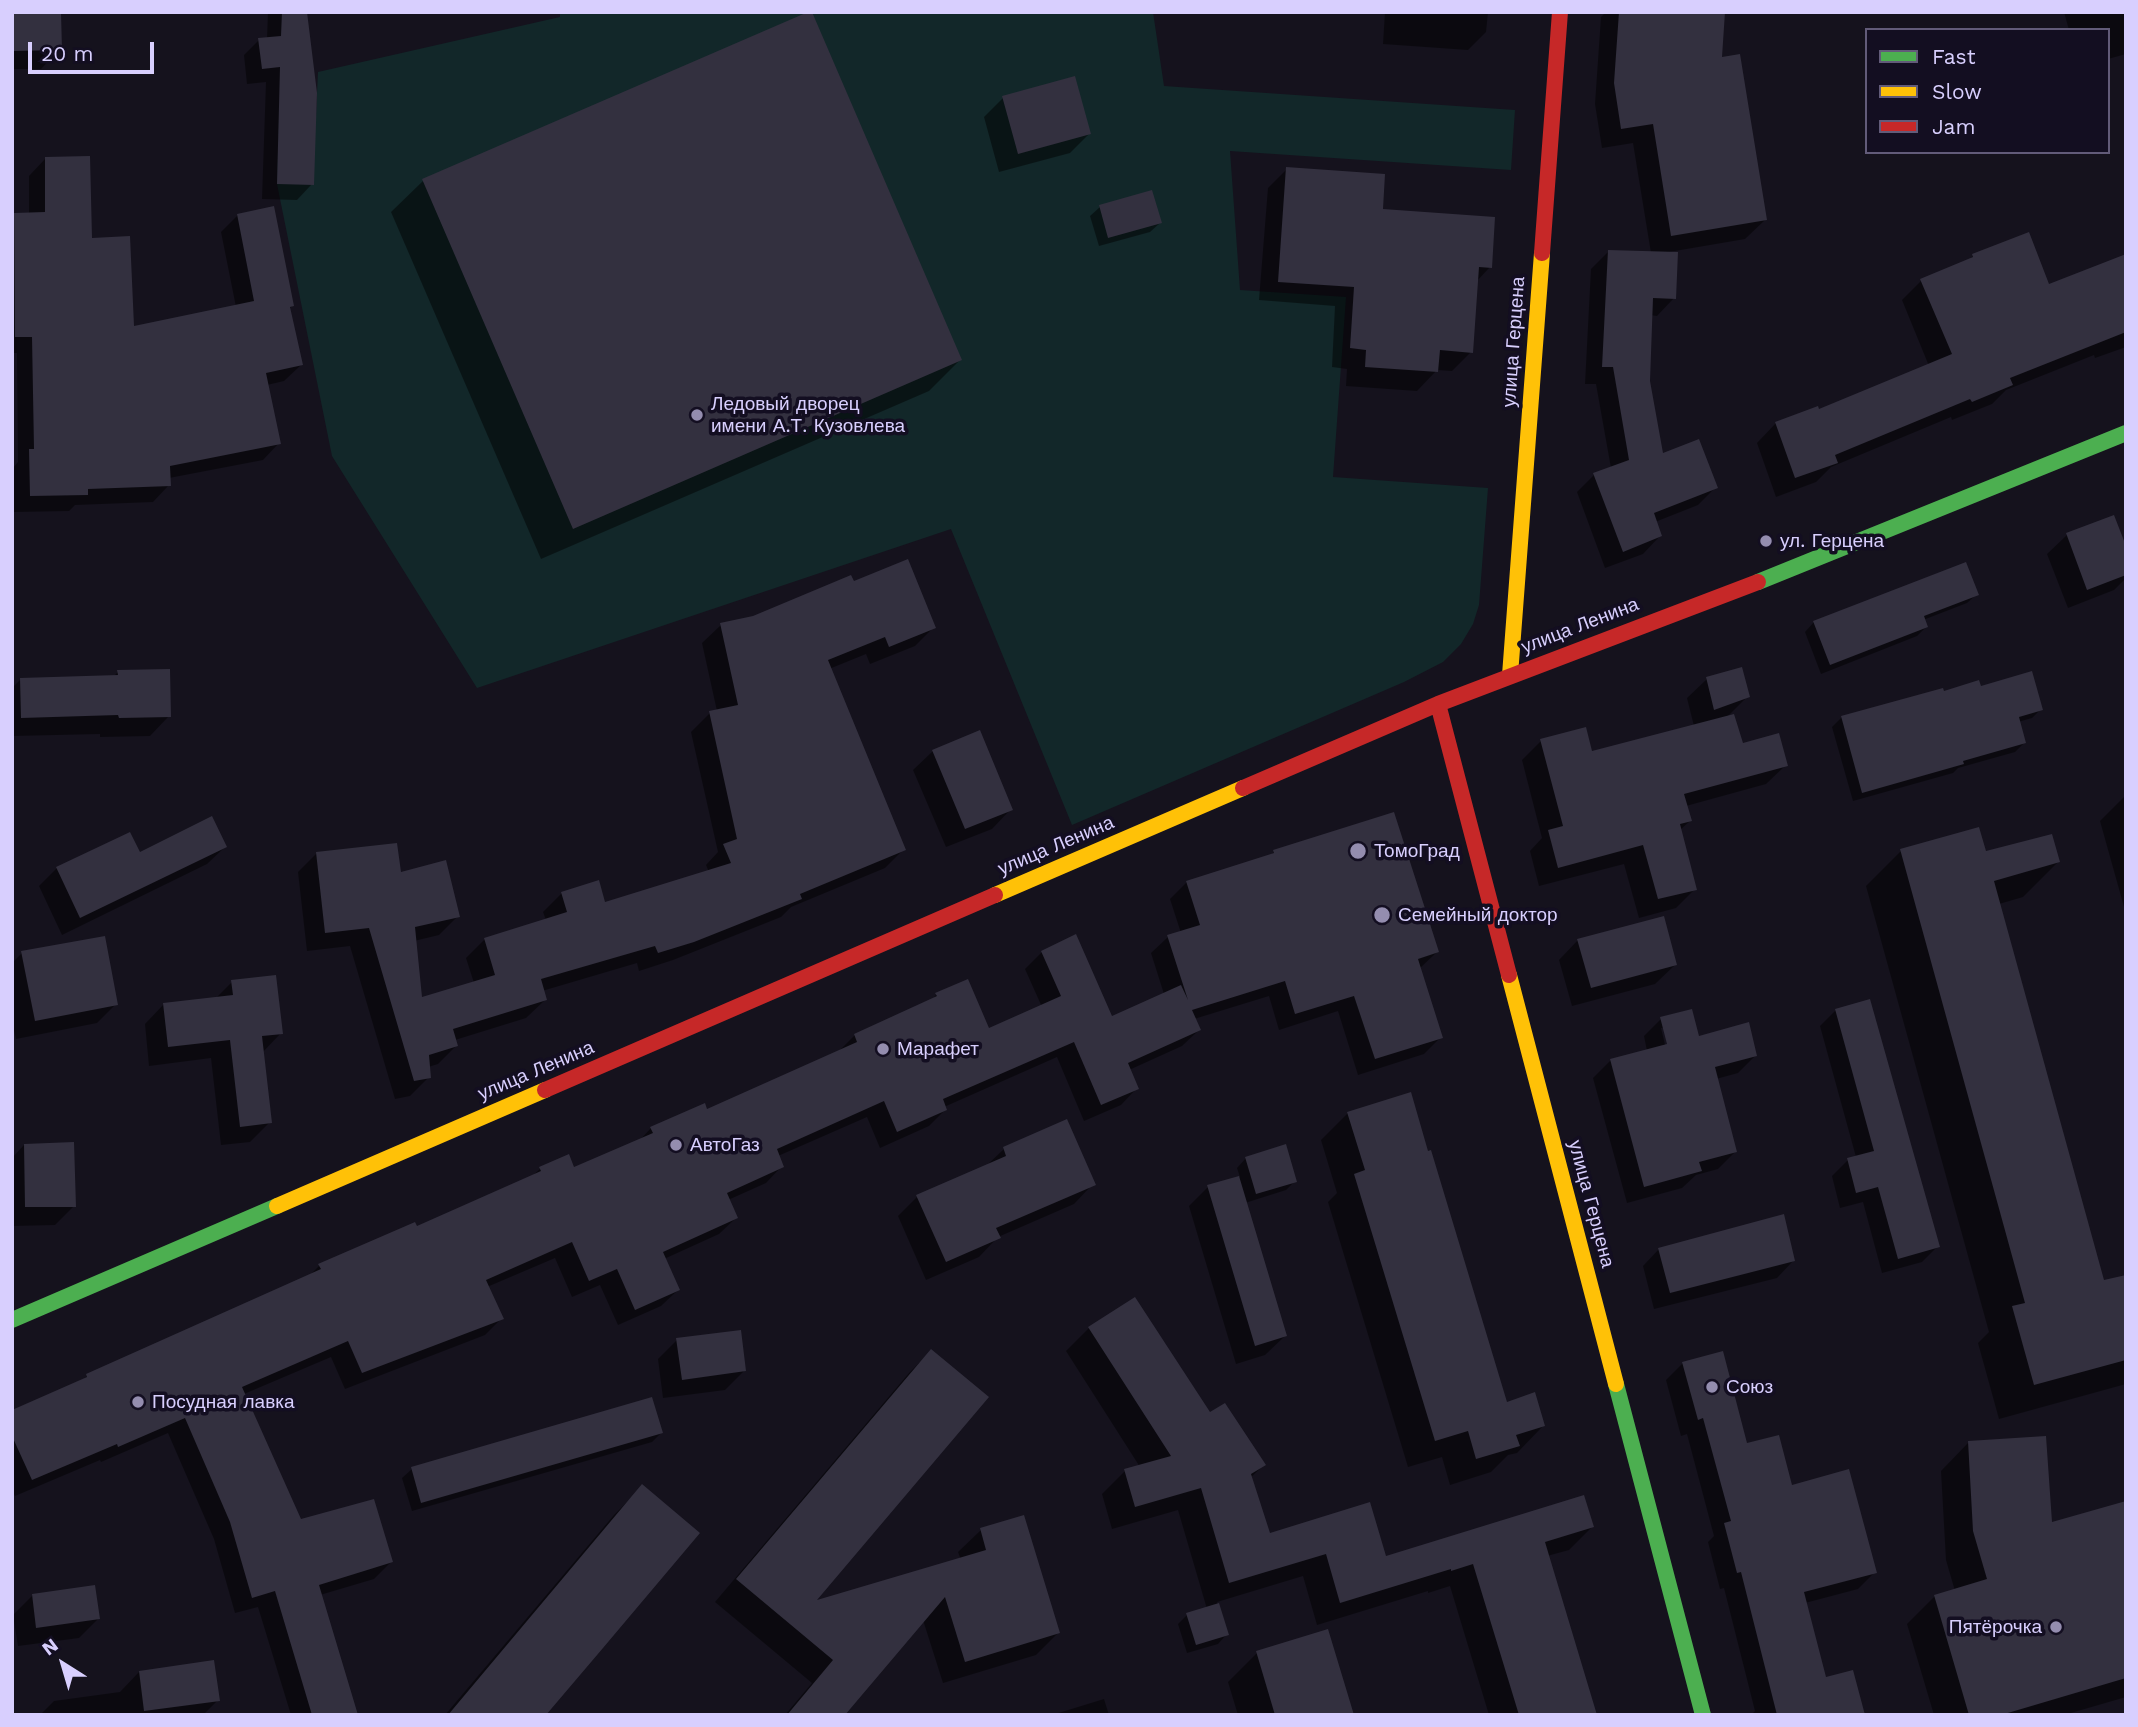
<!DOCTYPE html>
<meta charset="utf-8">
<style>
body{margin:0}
#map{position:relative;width:2138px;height:1727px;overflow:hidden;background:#15121d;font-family:"Work Sans",sans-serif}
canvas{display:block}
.frame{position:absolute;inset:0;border:14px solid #d8cffe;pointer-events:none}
.legend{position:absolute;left:1865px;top:28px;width:245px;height:126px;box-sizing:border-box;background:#130e21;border:2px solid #625b79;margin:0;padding:9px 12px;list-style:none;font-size:21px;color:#d8cffe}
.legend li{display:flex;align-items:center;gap:14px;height:35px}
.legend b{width:35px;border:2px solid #625b79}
.north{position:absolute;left:28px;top:1629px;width:70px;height:70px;-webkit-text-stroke:5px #130e21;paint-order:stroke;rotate:323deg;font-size:19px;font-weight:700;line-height:28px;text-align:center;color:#d8cffe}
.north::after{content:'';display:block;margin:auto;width:24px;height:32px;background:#d8cffe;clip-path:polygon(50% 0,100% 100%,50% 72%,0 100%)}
.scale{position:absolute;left:28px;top:42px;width:126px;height:32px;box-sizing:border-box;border:4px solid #d8cffe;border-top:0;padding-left:9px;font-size:21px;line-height:24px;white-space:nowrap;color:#d8cffe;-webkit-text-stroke:5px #130e21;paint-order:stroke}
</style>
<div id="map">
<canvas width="2138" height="1727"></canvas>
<div class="frame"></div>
<ul class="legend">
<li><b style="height:9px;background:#4caf50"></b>Fast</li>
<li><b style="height:9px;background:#ffc107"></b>Slow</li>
<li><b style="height:9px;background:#c62828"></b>Jam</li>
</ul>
<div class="north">N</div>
<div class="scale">20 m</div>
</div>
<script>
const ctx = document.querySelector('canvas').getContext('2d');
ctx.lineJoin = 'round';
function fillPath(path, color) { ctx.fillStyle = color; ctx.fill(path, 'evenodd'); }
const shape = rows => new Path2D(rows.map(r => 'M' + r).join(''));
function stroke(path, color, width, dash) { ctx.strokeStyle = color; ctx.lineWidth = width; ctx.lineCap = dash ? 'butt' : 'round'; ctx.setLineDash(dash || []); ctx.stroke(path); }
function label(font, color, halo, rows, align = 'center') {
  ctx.font = font + ' "Work Sans",sans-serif'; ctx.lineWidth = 7; ctx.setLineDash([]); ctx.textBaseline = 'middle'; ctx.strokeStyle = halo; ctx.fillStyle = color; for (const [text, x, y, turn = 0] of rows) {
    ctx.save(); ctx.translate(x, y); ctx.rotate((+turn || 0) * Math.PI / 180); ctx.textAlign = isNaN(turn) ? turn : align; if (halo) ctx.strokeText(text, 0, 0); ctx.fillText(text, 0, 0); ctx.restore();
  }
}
fillPath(shape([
 [560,12,1153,12,1164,86,1515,110,1511,170,1230,151,1240,290,1346,297,1333,477,1488,488,1479,605,1473,624,1461,644,1443,662,1404,682,1072,825,951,529,477,688,332,456,277,184,279,116,316,116,318,72,560,17]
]), '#122729');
fillPath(shape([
 [12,12,59,12,60,49,41,69,12,69],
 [268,12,306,12,312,184,297,200,262,199,266,82,247,84,244,55,259,40,267,39],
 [1385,12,1488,12,1486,32,1468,50,1383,44],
 [1606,12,1723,12,1720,59,1765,220,1745,239,1669,252,1674,298,1657,316,1650,315,1648,381,1662,456,1716,487,1698,505,1655,522,1660,536,1643,554,1605,568,1577,492,1594,475,1611,468,1596,384,1585,384,1591,269,1608,252,1651,253,1633,143,1602,148,1595,104,1601,17],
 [2064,12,2126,12,2126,54,2108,59,2108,30,2069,30],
 [810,13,960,360,929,391,541,559,391,212,423,181],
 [1003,98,1089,134,1070,153,999,172,984,117],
 [45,159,91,239,132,328,236,307,221,232,238,215,293,305,289,309,301,365,284,381,267,385,279,443,263,460,169,478,169,485,153,502,75,505,69,511,14,512,13,468,18,462,17,353,12,353,12,217,14,215,29,215,29,176],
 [1287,169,1381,211,1490,267,1476,282,1471,352,1452,371,1437,370,1417,391,1346,386,1347,369,1332,367,1335,306,1259,300,1268,188],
 [1100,207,1160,223,1150,232,1099,246,1090,216],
 [1973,256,2048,287,2126,258,2126,347,2095,358,2094,355,2006,390,1992,404,1952,420,1951,417,1831,467,1816,482,1776,497,1757,443,1776,423,1818,412,1929,366,1902,300,1921,281,1967,262],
 [2067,535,2126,551,2126,578,2114,590,2068,608,2047,554],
 [853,584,934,627,915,646,870,664,866,654,829,669,904,849,885,868,791,907,781,917,673,960,639,971,637,963,542,991,545,1000,526,1018,455,1040,456,1046,438,1064,428,1067,429,1077,410,1096,395,1099,350,946,307,951,298,872,316,854,399,874,458,916,439,935,414,941,421,999,474,983,466,958,485,939,546,920,543,912,562,893,604,904,709,872,706,865,718,852,691,732,710,713,717,711,702,643,721,625,754,617],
 [1977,594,1967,603,1923,620,1926,627,1917,636,1821,674,1805,632,1814,622],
 [118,672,169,716,150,736,100,737,100,734,12,736,12,688,21,679,113,677],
 [1707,679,1748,696,1726,718,1742,745,1786,765,1766,784,1686,806,1690,821,1680,830,1695,889,1676,908,1639,918,1624,864,1539,886,1530,851,1542,838,1522,760,1541,741,1591,753,1694,726,1687,698],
 [1980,689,2041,709,2032,718,2018,722,2024,743,2015,752,1958,768,1953,773,1853,801,1832,727,1842,717,1943,693],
 [933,751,1011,809,992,829,946,847,913,770],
 [2126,795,2126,914,2100,821],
 [225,847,207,864,62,935,39,886,57,868,139,854],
 [1901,851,1985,853,2058,862,2023,897,1999,904,2103,1283,2126,1276,2126,1384,1999,1419,1978,1343,1989,1332,1866,886],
 [1274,852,1437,952,1419,969,1441,1037,1424,1054,1358,1075,1338,1011,1279,1030,1269,996,1194,1019,1199,1030,1182,1046,1129,1070,1137,1088,1121,1105,1084,1121,1057,1057,944,1107,945,1110,929,1126,880,1148,867,1117,778,1156,782,1166,766,1183,728,1200,736,1218,719,1234,664,1259,678,1290,661,1306,618,1325,600,1285,572,1297,555,1258,487,1287,502,1318,485,1335,345,1389,331,1357,244,1394,300,1522,391,1562,374,1579,320,1595,356,1715,291,1715,258,1607,235,1613,214,1539,168,1433,101,1462,100,1460,15,1496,12,1490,12,1412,82,1381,87,1376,308,1277,319,1266,416,1229,531,1177,540,1169,574,1169,639,1141,651,1128,706,1111,838,1052,855,1035,931,1001,936,995,989,1030,1042,1007,1025,969,1042,952,1112,1018,1164,994,1151,953,1168,937,1181,933,1170,899,1187,882,1269,857],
 [1578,940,1675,965,1655,984,1572,1006,1559,960],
 [22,953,116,1004,97,1023,16,1039,12,1022,12,963],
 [232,982,281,1033,262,1053,270,1122,250,1142,221,1145,211,1058,149,1066,145,1024,164,1004,216,998],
 [1836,1010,1938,1246,1922,1262,1882,1273,1863,1202,1840,1208,1832,1176,1848,1160,1856,1157,1820,1026],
 [1661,1019,1697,1038,1756,1055,1738,1073,1716,1079,1735,1152,1718,1169,1696,1175,1682,1188,1627,1203,1593,1078,1611,1060,1647,1051,1644,1036],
 [1661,1028,1665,1028,1670,1052,1667,1053],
 [1348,1113,1505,1404,1543,1426,1517,1453,1508,1455,1491,1472,1450,1485,1442,1457,1408,1467,1328,1202,1337,1193,1321,1140],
 [24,1145,74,1206,55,1225,12,1226,12,1158],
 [1004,1149,1093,1184,1074,1204,998,1237,979,1257,926,1280,898,1216,917,1197,986,1166],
 [1246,1158,1295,1181,1286,1190,1245,1203,1285,1336,1265,1355,1236,1364,1189,1206,1208,1187,1240,1177,1237,1168],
 [1659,1249,1793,1261,1777,1278,1654,1309,1643,1266],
 [1135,1299,1209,1415,1264,1465,1250,1478,1269,1536,1385,1558,1592,1527,1569,1550,1547,1556,1595,1715,1489,1715,1450,1586,1428,1593,1428,1591,1317,1625,1303,1576,1217,1602,1227,1634,1218,1644,1187,1653,1178,1624,1187,1615,1207,1609,1178,1510,1112,1529,1102,1494,1125,1471,1140,1467,1066,1351,1089,1328],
 [677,1340,744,1371,725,1390,663,1398,658,1359],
 [931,1351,812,1603,961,1560,958,1552,981,1530,1058,1633,1036,1655,943,1683,923,1620,843,1715,785,1715,812,1683,715,1602,909,1373],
 [1683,1363,1745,1446,1791,1487,1875,1572,1858,1589,1805,1603,1825,1679,1863,1715,1751,1715,1755,1711,1724,1588,1720,1589,1708,1542,1714,1536,1687,1434,1681,1436,1666,1380],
 [661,1433,652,1442,412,1511,402,1478,412,1469],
 [1968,1443,2050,1524,2126,1502,2126,1697,2064,1715,1934,1715,1907,1624,1935,1596,1955,1591,1946,1560,1941,1471],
 [642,1487,544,1715,445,1715,614,1515],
 [33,1595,98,1619,79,1638,18,1646,13,1615],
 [1257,1653,1352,1715,1238,1715,1228,1682],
 [139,1672,218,1700,203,1715,40,1715,54,1701,120,1692],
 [1104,1699,1109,1715,1052,1715]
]), '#0007');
fillPath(shape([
 [61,12,62,50,12,51,12,13],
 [282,12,307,12,317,93,314,185,277,184,280,67,262,69,258,38,281,36],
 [808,12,812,12,962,360,573,529,422,179],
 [1619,12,1725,12,1722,57,1740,54,1767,220,1671,236,1653,124,1621,129,1614,83],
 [1075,76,1091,134,1018,154,1002,96],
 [90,156,92,238,130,236,134,326,254,301,237,214,274,206,294,306,290,307,303,365,266,373,281,444,170,466,171,486,88,489,88,495,30,496,29,449,34,449,32,337,15,337,14,213,45,212,45,157],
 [1286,167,1385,174,1383,209,1495,217,1492,268,1479,267,1473,353,1440,350,1438,372,1365,367,1366,350,1350,348,1354,287,1278,282],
 [1152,190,1162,223,1108,238,1099,205],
 [2029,232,2049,284,2126,254,2126,332,2010,378,2013,385,1972,402,1970,399,1835,455,1838,463,1795,478,1775,422,1818,406,1819,409,1952,354,1920,279,1973,257,1972,254],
 [1608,250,1678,252,1676,299,1653,298,1650,381,1663,453,1699,439,1718,488,1654,513,1662,536,1623,552,1593,473,1629,460,1613,367,1602,367],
 [2114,515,2126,546,2126,575,2087,590,2066,533],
 [908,559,936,628,889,647,885,637,828,660,906,850,800,894,802,899,694,942,658,953,655,946,541,979,547,1000,453,1029,458,1046,429,1055,431,1078,414,1081,369,928,325,933,316,852,397,843,401,872,446,860,460,917,415,927,422,997,495,975,484,938,567,912,561,892,599,880,605,902,731,863,723,844,737,839,709,711,738,705,720,623,753,616,851,575,854,581],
 [1966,562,1979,595,1924,616,1928,627,1830,665,1813,621],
 [1742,667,1750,697,1714,710,1706,677],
 [170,669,171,717,119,718,118,715,21,718,20,678,118,675,117,670],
 [2032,671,2043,710,2019,717,2026,743,1963,761,1964,764,1862,793,1841,716,1943,688,1944,691,1979,680,1981,686],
 [1734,714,1743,743,1779,733,1788,766,1684,794,1692,821,1680,824,1697,890,1658,899,1643,845,1558,868,1548,830,1563,826,1540,739,1586,727,1592,751],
 [980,730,1013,810,965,829,932,750],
 [1394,812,1439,952,1418,959,1443,1038,1375,1059,1354,996,1295,1014,1285,981,1192,1010,1201,1030,1128,1063,1139,1089,1101,1105,1074,1042,943,1099,947,1110,897,1132,884,1101,777,1149,784,1167,727,1193,738,1218,663,1252,680,1290,635,1310,617,1269,589,1281,572,1242,486,1280,504,1319,362,1373,348,1341,242,1387,301,1519,374,1499,393,1562,319,1585,358,1715,312,1715,275,1591,252,1598,230,1522,185,1418,118,1447,117,1444,32,1480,12,1436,12,1410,87,1377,86,1374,321,1269,318,1264,415,1222,417,1226,541,1171,539,1167,569,1154,574,1167,653,1133,650,1127,705,1103,707,1109,857,1042,854,1034,937,996,935,993,968,979,989,1028,1061,996,1041,951,1076,934,1112,1016,1181,985,1188,1000,1167,935,1200,925,1186,881,1274,853,1273,850],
 [212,816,227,847,80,918,56,867,130,832,140,852],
 [1979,827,1986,851,2052,834,2060,862,1994,881,2104,1280,2126,1275,2126,1360,2034,1385,2012,1306,2025,1303,1900,849],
 [1664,916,1677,965,1591,988,1577,939],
 [105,936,118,1005,35,1021,21,951],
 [276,975,283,1034,262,1036,272,1123,240,1127,230,1040,168,1047,163,1003,233,995,231,980],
 [1870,999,1940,1247,1898,1259,1878,1187,1856,1193,1847,1158,1874,1151,1835,1009],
 [1692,1009,1699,1036,1749,1022,1757,1056,1715,1067,1737,1152,1699,1162,1702,1171,1644,1187,1610,1059,1667,1044,1660,1017],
 [1411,1092,1428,1151,1431,1150,1507,1402,1535,1392,1545,1426,1516,1435,1520,1446,1476,1459,1468,1431,1435,1441,1354,1174,1365,1170,1347,1112],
 [1067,1119,1096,1185,996,1228,1001,1238,946,1262,916,1195,1006,1156,1003,1147],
 [74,1142,76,1207,25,1207,24,1144],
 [1286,1144,1297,1182,1256,1194,1245,1157],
 [1239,1176,1287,1336,1255,1346,1207,1185],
 [1784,1214,1795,1261,1670,1293,1658,1248],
 [1135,1297,1210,1412,1225,1403,1266,1465,1251,1474,1270,1533,1370,1502,1386,1556,1584,1495,1594,1527,1545,1542,1597,1715,1519,1715,1473,1564,1451,1571,1451,1569,1340,1603,1326,1554,1229,1583,1201,1488,1135,1507,1124,1469,1171,1456,1088,1327],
 [741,1330,746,1371,682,1380,676,1338],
 [931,1349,989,1397,817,1600,986,1550,980,1528,1024,1515,1060,1633,965,1662,945,1597,845,1715,787,1715,833,1660,736,1579],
 [1723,1351,1747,1443,1779,1435,1792,1485,1849,1469,1877,1573,1804,1592,1826,1677,1853,1670,1865,1715,1777,1715,1741,1572,1737,1573,1724,1523,1731,1521,1703,1418,1698,1420,1682,1362],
 [652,1397,663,1433,421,1503,411,1467],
 [2046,1436,2052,1522,2126,1501,2126,1678,2001,1715,1969,1715,1934,1595,1987,1579,1973,1531,1968,1441],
 [642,1484,700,1533,603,1648,546,1715,448,1715],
 [95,1585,100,1619,36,1628,32,1594],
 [1219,1603,1229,1635,1196,1645,1186,1613],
 [1328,1629,1354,1715,1275,1715,1256,1651],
 [214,1660,220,1701,144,1711,139,1671]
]), '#33303f');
stroke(shape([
 [1758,582,2126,433],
 [12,1320,277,1206],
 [1616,1384,1703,1715]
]), '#4caf50', 16);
stroke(shape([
 [1510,675,1542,253],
 [995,895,1243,788],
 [1509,975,1616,1384],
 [277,1206,545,1090]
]), '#ffc107', 16);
stroke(shape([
 [1542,253,1560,12],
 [1438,704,1509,975],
 [1243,788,1438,704,1758,582],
 [545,1090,995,895]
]), '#c62828', 16);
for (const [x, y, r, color] of [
 [697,415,7,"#948daf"],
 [1766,541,7,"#948daf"],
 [1358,851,9,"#948daf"],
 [1382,915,9,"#948daf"],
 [883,1049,7,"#948daf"],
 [676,1145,7,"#948daf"],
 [1712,1387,7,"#948daf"],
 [138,1402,7,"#948daf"],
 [2056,1627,7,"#948daf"]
]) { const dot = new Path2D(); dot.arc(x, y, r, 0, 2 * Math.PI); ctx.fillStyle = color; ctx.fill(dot); stroke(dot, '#130e21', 2.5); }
label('19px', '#d8cffe', '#130e21', [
 ["улица Герцена",1514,342,-86],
 ["улица Ленина",1580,626,-21],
 ["улица Ленина",1056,846,-23],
 ["улица Ленина",536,1071,-23],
 ["улица Герцена",1591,1204,75]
]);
label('19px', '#d8cffe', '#130e21', [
 ["Ледовый дворец",711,404],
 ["имени А.Т. Кузовлева",711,426],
 ["ул. Герцена",1780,541],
 ["ТомоГрад",1374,851],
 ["Семейный доктор",1398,915],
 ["Марафет",897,1049],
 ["АвтоГаз",690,1145],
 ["Союз",1726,1387],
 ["Посудная лавка",152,1402],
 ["Пятёрочка",2042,1627,"right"]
], 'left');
</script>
